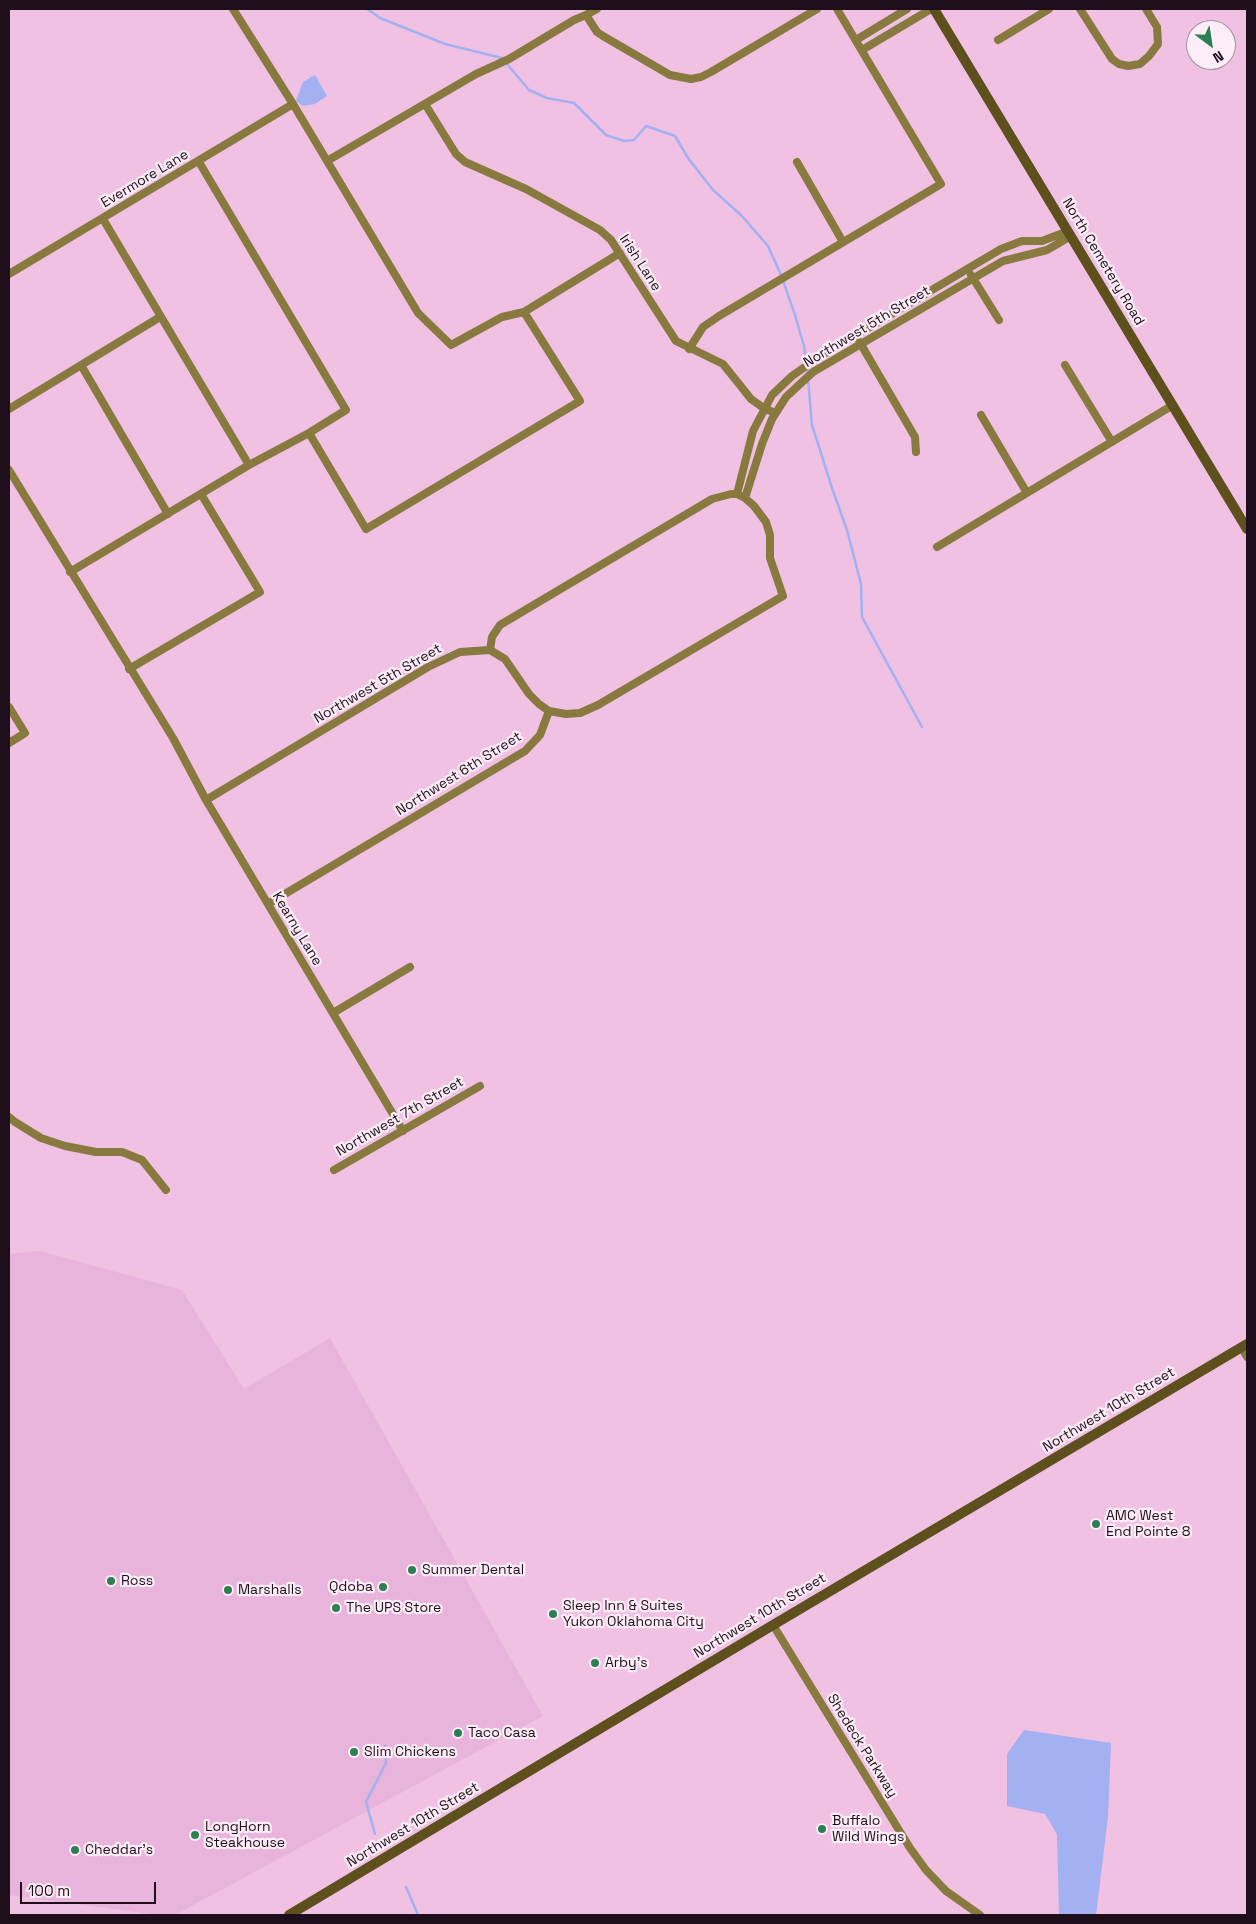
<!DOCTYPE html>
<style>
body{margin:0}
#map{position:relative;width:1256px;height:1924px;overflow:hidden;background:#f0c1e3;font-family:"Space Grotesk",sans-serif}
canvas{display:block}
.frame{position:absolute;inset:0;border:10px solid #1e0e1b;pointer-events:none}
.north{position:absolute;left:1186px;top:20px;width:50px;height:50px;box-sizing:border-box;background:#fcedf8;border:1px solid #a394a0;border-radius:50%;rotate:149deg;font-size:14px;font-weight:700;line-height:20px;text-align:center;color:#1e0e1b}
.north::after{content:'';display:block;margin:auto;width:18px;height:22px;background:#2b7f51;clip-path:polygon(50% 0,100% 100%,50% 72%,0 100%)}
.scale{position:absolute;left:20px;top:1882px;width:136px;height:22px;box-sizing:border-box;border:2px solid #1e0e1b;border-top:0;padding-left:6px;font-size:15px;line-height:18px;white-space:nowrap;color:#1e0e1b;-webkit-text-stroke:4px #fcedf8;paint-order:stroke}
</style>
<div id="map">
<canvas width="1256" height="1924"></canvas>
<div class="frame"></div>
<div class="north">N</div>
<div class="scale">100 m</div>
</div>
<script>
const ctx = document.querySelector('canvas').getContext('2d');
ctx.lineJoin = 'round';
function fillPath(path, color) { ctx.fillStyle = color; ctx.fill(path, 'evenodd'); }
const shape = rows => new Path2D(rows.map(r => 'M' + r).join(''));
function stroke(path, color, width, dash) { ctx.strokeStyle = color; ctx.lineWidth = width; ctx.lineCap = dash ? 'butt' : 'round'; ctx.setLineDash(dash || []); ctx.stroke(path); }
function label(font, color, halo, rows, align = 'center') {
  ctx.font = font + ' "Space Grotesk",sans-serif'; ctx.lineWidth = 4.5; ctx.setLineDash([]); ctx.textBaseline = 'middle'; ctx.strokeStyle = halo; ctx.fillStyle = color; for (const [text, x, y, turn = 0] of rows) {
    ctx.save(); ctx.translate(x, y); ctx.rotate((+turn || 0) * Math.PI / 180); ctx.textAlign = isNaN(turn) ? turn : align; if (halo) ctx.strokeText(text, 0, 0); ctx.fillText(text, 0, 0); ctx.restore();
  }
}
fillPath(shape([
 [40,1251,182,1290,244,1389,330,1338,543,1716,175,1915,158,1915,9,1895,9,1254]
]), '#e9b4db');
fillPath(shape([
 [315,75,327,96,315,104,303,106,296,101,303,82],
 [1024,1730,1111,1743,1108,1817,1096,1915,1059,1914,1057,1834,1045,1814,1007,1806,1007,1754]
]), '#a3b0f1');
stroke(shape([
 [367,9,380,18,445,44,502,58,529,90,547,98,574,103,606,135,624,141,634,140,646,126,675,136,688,158,713,190,741,215,768,246,781,275,795,315,804,346,808,374],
 [808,379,812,425,832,488,847,530,861,584,862,617,922,727],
 [375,1834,366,1802,386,1763,385,1746],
 [406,1887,418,1915]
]), '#a3b0f1', 2.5);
stroke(shape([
 [233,9,293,104,418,313,451,345,502,317,524,312,620,253],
 [597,9,586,15,597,32,603,36,670,75,691,79,701,77,711,72,817,9],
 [1080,9,1112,59,1119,64,1128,66,1140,64,1149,56,1158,44,1157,27,1146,9],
 [856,40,907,9],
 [998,40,1049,9],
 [862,50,931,9],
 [425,104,456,154,465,162,526,189,600,230,611,240,676,341,723,364,751,399,765,409,776,413],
 [327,161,476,74,509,59,574,20,586,15],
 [797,162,843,242],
 [103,219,249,465],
 [9,274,293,104],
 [971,275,999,320],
 [859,341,915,437,916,452],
 [689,349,703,327,719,316,941,184,837,9],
 [81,365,168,514],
 [1065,365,1112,442],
 [9,409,160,317],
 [981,415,1027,493],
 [309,433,366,529,580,401,524,312],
 [9,470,173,738,206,800,403,1131],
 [737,494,753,431,772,395,792,376,819,357,1001,249,1022,241,1042,241,1068,231],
 [745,498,762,444,772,419,786,397,813,372,1003,261,1047,250,1071,236],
 [937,547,1173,405],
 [70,572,249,465,309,433,346,410,199,162],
 [490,650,505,659,529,694,539,704,549,711],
 [129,669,260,592,201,494],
 [9,707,25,733,9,743],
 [206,800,428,667,460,652,490,650,492,637,500,625,712,499,731,494,737,494,745,498,754,506,766,522,770,535,770,558,783,596,598,705,580,713,566,714,549,711,540,735,525,751,268,904],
 [333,1013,410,967],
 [9,1117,15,1122,41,1138,65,1146,96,1152,122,1152,142,1160,166,1190],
 [334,1170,480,1086],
 [1241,1347,1247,1357],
 [773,1625,910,1848,926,1870,946,1891,980,1915]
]), '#88793f', 8);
stroke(shape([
 [934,9,1247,529],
 [289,1915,773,1625,1247,1344]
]), '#5d501c', 10);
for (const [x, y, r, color] of [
 [1096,1524,5,"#2b7f51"],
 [412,1570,5,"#2b7f51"],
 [111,1581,5,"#2b7f51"],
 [383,1587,5,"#2b7f51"],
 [228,1590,5,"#2b7f51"],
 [336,1608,5,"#2b7f51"],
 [553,1614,5,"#2b7f51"],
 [595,1663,5,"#2b7f51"],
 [458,1733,5,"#2b7f51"],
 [354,1752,5,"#2b7f51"],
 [822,1829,5,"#2b7f51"],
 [195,1835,5,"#2b7f51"],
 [75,1850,5,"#2b7f51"]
]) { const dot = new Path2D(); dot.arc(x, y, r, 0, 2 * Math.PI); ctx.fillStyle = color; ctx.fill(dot); stroke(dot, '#fcedf8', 2); }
label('14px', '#1e0e1b', '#fcedf8', [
 ["Evermore Lane",145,179,-31],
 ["North Cemetery Road",1103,262,59],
 ["Irish Lane",640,263,57],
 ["Northwest 5th Street",867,327,-31],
 ["Northwest 5th Street",378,684,-30],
 ["Northwest 6th Street",459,774,-32],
 ["Kearny Lane",297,929,59],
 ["Northwest 7th Street",400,1117,-30],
 ["Northwest 10th Street",1109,1410,-31],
 ["Northwest 10th Street",760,1616,-31],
 ["Shedeck Parkway",862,1746,58],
 ["Northwest 10th Street",413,1825,-31]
]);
label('14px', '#1e0e1b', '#fcedf8', [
 ["AMC West",1106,1516],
 ["End Pointe 8",1106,1532],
 ["Summer Dental",422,1570],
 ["Ross",121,1581],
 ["Qdoba",373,1587,"right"],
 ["Marshalls",238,1590],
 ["Sleep Inn & Suites",563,1606],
 ["Yukon Oklahoma City",563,1622],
 ["The UPS Store",346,1608],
 ["Arby's",605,1663],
 ["Taco Casa",468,1733],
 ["Slim Chickens",364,1752],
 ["Buffalo",832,1821],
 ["Wild Wings",832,1837],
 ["LongHorn",205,1827],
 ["Steakhouse",205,1843],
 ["Cheddar's",85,1850]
], 'left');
</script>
